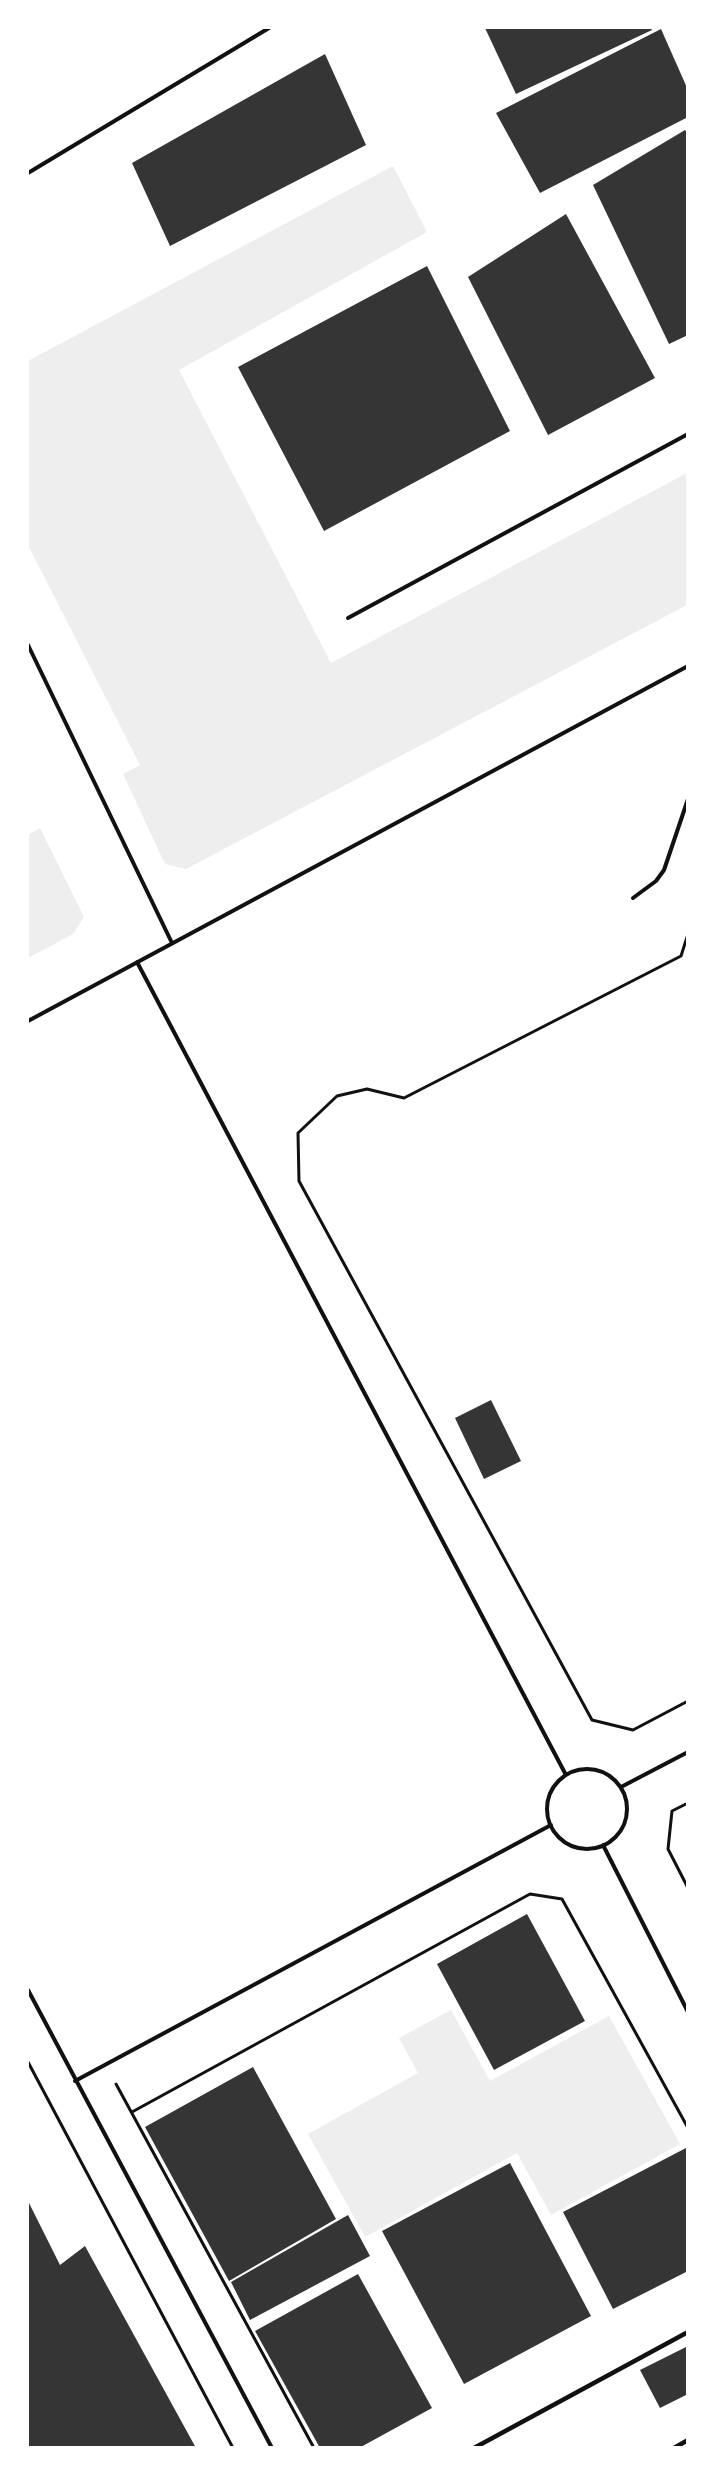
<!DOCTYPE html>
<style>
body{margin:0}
#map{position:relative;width:715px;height:2475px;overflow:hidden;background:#fff;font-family:"Public Sans",sans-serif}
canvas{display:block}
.frame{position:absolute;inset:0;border:29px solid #fff;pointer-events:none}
</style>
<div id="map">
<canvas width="715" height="2475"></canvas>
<div class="frame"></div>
</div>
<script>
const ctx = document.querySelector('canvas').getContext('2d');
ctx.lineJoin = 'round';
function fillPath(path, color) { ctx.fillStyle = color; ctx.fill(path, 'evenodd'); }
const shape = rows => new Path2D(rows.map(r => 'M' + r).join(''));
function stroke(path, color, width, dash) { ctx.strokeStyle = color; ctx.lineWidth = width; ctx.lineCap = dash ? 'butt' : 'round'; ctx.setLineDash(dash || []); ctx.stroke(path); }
fillPath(shape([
 [393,166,427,232,179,370,331,663,687,473,687,605,186,869,165,864,123,774,140,765,28,545,28,361],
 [40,828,84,917,73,934,28,958,28,835],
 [451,2010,490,2081,609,2016,680,2144,551,2215,517,2153,365,2237,308,2134,418,2073,399,2038]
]), '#eee');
fillPath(shape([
 [485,28,651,28,652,30,516,94],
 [661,29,688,90,688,117,540,193,496,113],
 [325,54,366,145,170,246,132,163],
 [685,130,688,134,688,335,669,344,593,185],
 [566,214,655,378,548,435,468,277],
 [427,266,510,431,324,531,238,367],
 [491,1400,521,1461,484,1479,455,1418],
 [527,1914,585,2021,494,2070,437,1964],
 [253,2067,336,2219,229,2281,145,2127],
 [686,2148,688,2271,613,2309,563,2212],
 [510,2163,591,2316,464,2384,382,2231],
 [28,2201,60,2265,85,2246,196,2448,28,2448],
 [348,2215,370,2256,250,2320,231,2282],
 [358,2274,432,2408,359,2448,320,2448,255,2331],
 [688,2346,688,2394,660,2408,640,2370]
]), '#353535');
stroke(shape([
 [688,934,681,956,404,1098,367,1089,337,1096,298,1133,299,1181,592,1720,633,1730,688,1701],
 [688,1803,672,1811,668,1849,688,1888],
 [28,2062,233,2448],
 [116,2084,314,2448],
 [132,2112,530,1894,562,1899,688,2128]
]), '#111', 3);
stroke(shape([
 [28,173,269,28],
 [348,618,688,434],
 [28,645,172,943],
 [633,898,656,881,664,870,688,799],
 [137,962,566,1775],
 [28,1021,688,666],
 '547 1809a40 40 0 1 1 80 0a40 40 0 1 1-80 0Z',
 [621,1787,688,1752],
 [603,1845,688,2012],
 [28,1990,272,2448],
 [75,2081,551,1825]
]), '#111', 4);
stroke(shape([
 [474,2448,688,2332],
 [674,2448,688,2440]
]), '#111', 4.5);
</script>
